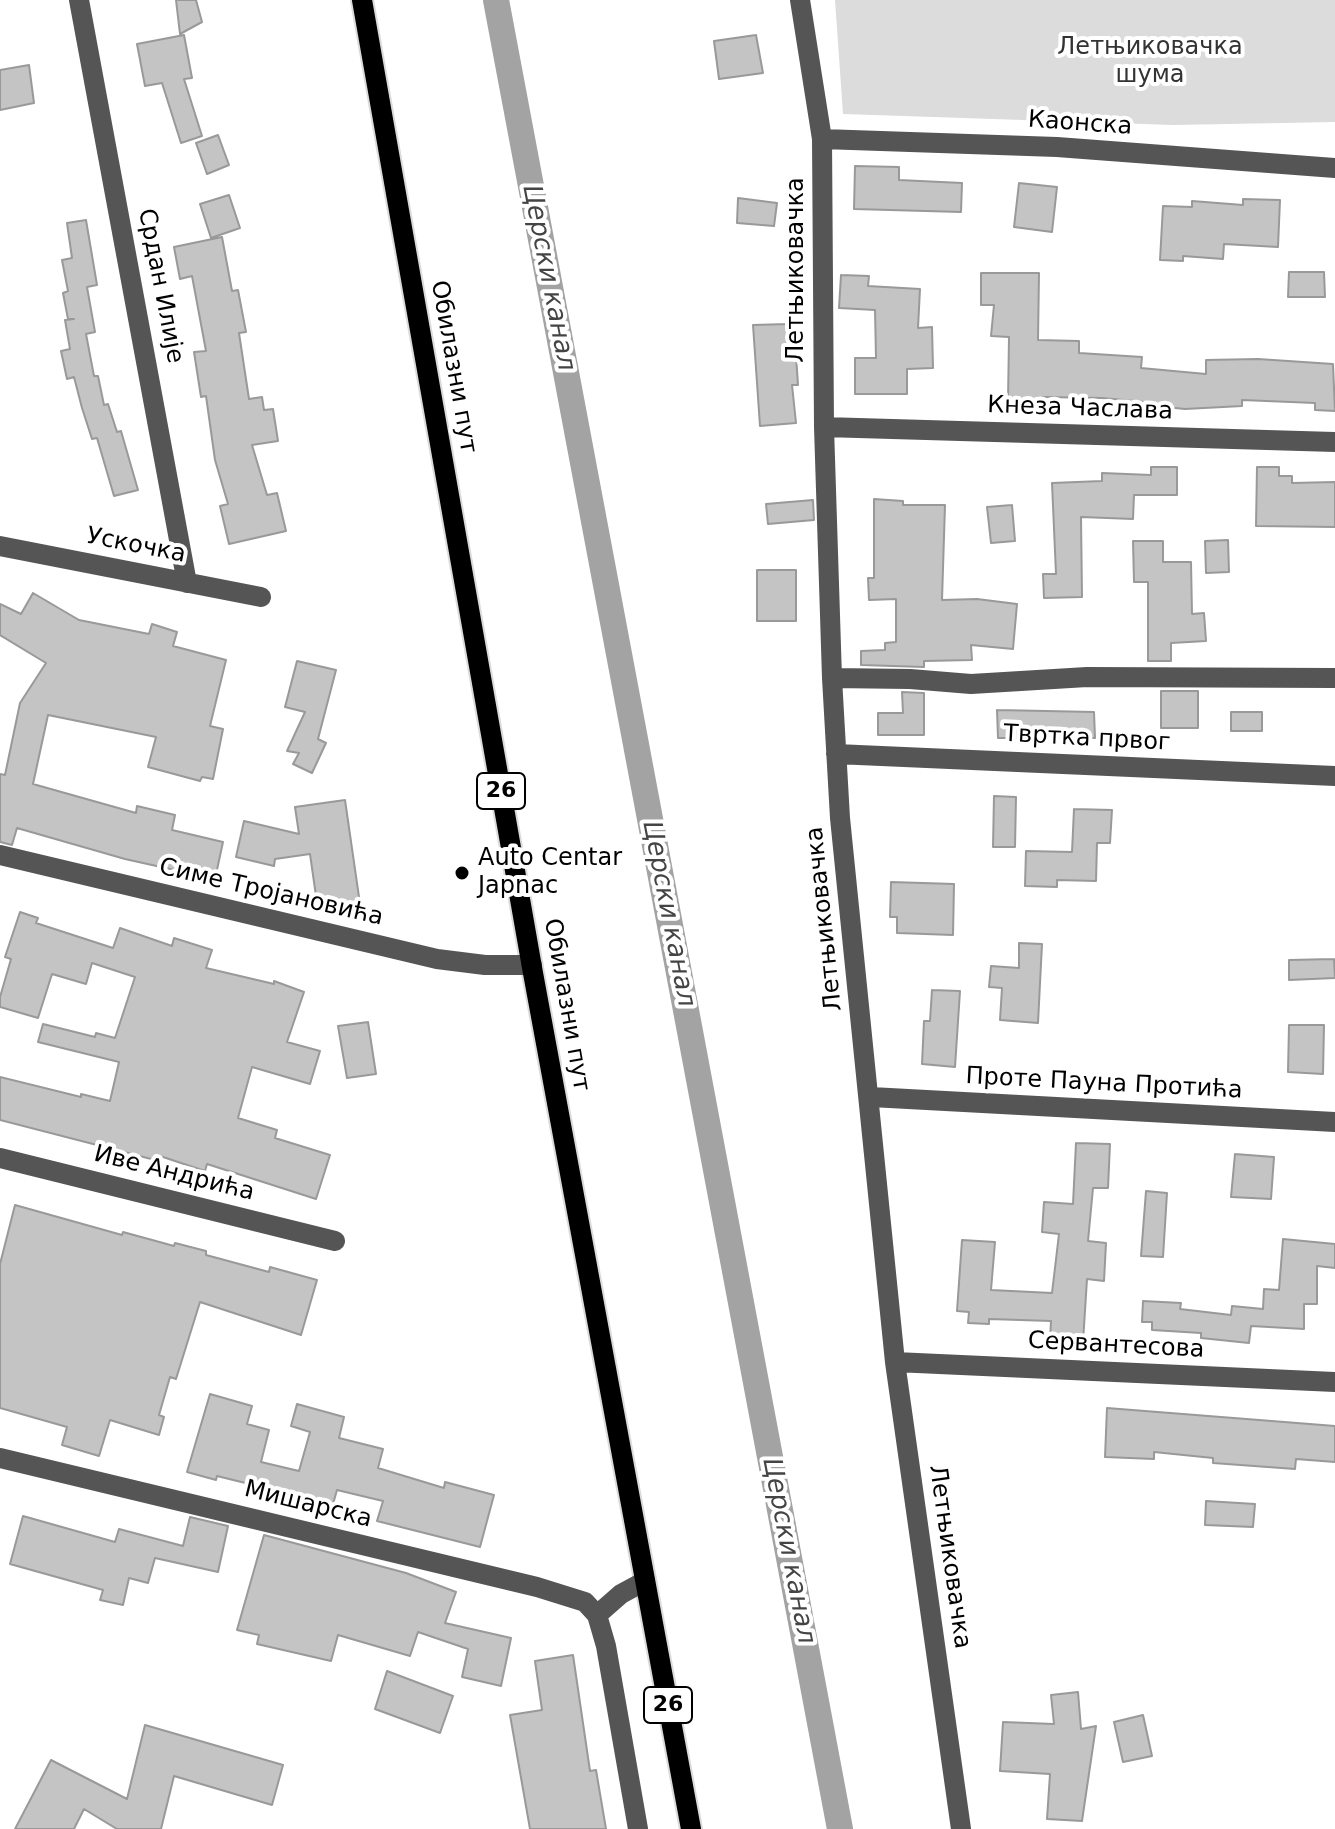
<!DOCTYPE html>
<meta charset="utf-8">
<style>
body{margin:0}
canvas{display:block;background:#fff}
</style>
<canvas width="1335" height="1829"></canvas>
<script>
const ctx = document.querySelector('canvas').getContext('2d');
ctx.lineJoin = 'round';
function fillPath(path, color) { ctx.fillStyle = color; ctx.fill(path, 'evenodd'); }
const shape = rows => new Path2D(rows.map(r => 'M' + r).join(''));
function stroke(path, color, width, dash) { ctx.strokeStyle = color; ctx.lineWidth = width; ctx.lineCap = dash ? 'butt' : 'round'; ctx.setLineDash(dash || []); ctx.stroke(path); }
function label(font, color, halo, rows, align = 'center') {
  ctx.font = font + ' "DejaVu Sans",sans-serif'; ctx.lineWidth = 8; ctx.setLineDash([]); ctx.textBaseline = 'middle'; ctx.strokeStyle = halo; ctx.fillStyle = color; for (const [text, x, y, turn = 0] of rows) {
    ctx.save(); ctx.translate(x, y); ctx.rotate((+turn || 0) * Math.PI / 180); ctx.textAlign = isNaN(turn) ? turn : align; if (halo) ctx.strokeText(text, 0, 0); ctx.fillText(text, 0, 0); ctx.restore();
  }
}
fillPath(shape([
 [835,0,1335,0,1335,122,1173,125,843,114]
]), '#dcdcdc');
stroke(shape([
 [496,0,840,1829]
]), '#a3a3a3', 26);
const building = shape([
 [176,0,196,0,202,22,180,34,176,0],
 [184,35,192,78,184,79,202,136,181,143,162,83,145,86,137,44,184,35],
 [756,35,763,73,719,79,714,41,756,35],
 [29,65,34,103,0,110,0,70,29,65],
 [218,135,229,165,207,174,196,143,218,135],
 [855,166,899,167,899,180,962,183,961,212,854,209,855,166],
 [1019,183,1057,187,1052,232,1014,227,1019,183],
 [229,195,240,228,211,238,200,204,229,195],
 [738,198,777,203,774,226,737,223,738,198],
 [1243,199,1280,200,1278,247,1224,244,1223,259,1183,256,1183,261,1160,260,1163,206,1192,207,1192,201,1243,205,1243,199],
 [86,220,97,285,87,287,95,332,86,334,94,376,98,376,104,405,108,404,117,432,121,431,138,490,114,496,97,438,92,439,82,408,74,377,67,379,61,351,70,349,65,320,74,319,68,319,63,293,68,291,62,260,72,258,67,223,86,220],
 [222,237,232,291,238,290,246,332,239,333,249,399,262,397,264,410,273,409,278,441,252,445,267,495,277,493,286,531,229,544,220,506,228,504,215,460,206,396,201,397,194,352,206,351,192,276,180,279,174,247,222,237],
 [1289,272,1324,272,1325,297,1288,297,1289,272],
 [981,273,1039,273,1038,340,1079,341,1079,353,1142,357,1141,368,1206,374,1206,360,1258,359,1333,364,1335,411,1315,410,1315,403,1242,400,1242,406,1185,409,1155,406,1155,403,1102,398,1042,397,1042,401,1008,401,1009,337,991,336,994,305,981,305,981,273],
 [841,275,869,276,868,286,920,289,918,328,932,327,933,368,907,369,907,394,855,394,855,358,876,358,875,310,839,308,841,275],
 [788,324,789,355,796,355,798,385,792,385,796,423,760,426,753,325,788,324],
 [1151,467,1177,467,1177,495,1134,495,1133,519,1081,517,1082,597,1044,598,1043,574,1056,574,1052,483,1102,481,1102,473,1151,475,1151,467],
 [1257,467,1279,467,1279,476,1292,476,1292,483,1335,482,1335,527,1256,526,1257,467],
 [874,499,903,501,903,505,945,505,942,600,977,599,1017,604,1013,649,971,645,972,660,924,661,924,667,861,665,861,651,885,650,885,643,896,642,896,599,869,600,868,578,874,578,874,499],
 [813,500,814,520,768,524,766,504,813,500],
 [1012,505,1015,541,991,543,987,507,1012,505],
 [1228,540,1229,572,1206,573,1205,541,1228,540],
 [1133,541,1163,541,1163,562,1191,562,1192,614,1204,613,1206,641,1171,643,1171,661,1148,661,1148,582,1134,582,1133,541],
 [757,570,796,570,796,621,757,621,757,570],
 [33,593,79,620,149,634,152,624,177,632,173,646,226,660,210,726,223,729,213,779,202,777,200,781,148,767,156,737,48,715,33,784,136,813,137,806,175,815,172,830,223,842,215,879,125,859,17,828,12,845,0,842,0,774,5,775,20,703,46,663,0,635,0,604,21,614,33,593],
 [297,661,336,670,318,739,326,743,312,773,293,764,299,753,287,751,305,712,285,707,297,661],
 [1161,691,1198,691,1198,728,1161,728,1161,691],
 [902,692,924,693,924,735,878,735,878,713,903,713,902,692],
 [997,710,1094,712,1095,738,998,738,997,710],
 [1231,712,1262,712,1262,731,1231,731,1231,712],
 [994,796,1016,797,1015,847,993,847,994,796],
 [345,800,360,904,328,909,327,901,317,903,310,854,275,859,274,866,236,857,244,821,299,834,295,807,345,800],
 [1074,809,1112,810,1110,843,1097,843,1096,881,1057,880,1057,887,1025,886,1026,851,1072,852,1074,809],
 [891,882,954,884,953,935,897,933,897,917,890,917,891,882],
 [20,912,38,918,36,923,113,948,120,928,172,946,174,938,212,950,206,968,274,984,274,981,304,992,287,1042,320,1051,310,1084,252,1067,238,1118,277,1130,275,1138,330,1155,316,1199,207,1164,205,1171,157,1155,155,1160,0,1120,0,1077,81,1097,81,1094,110,1101,119,1062,38,1042,43,1024,95,1037,96,1033,115,1038,135,977,92,963,86,984,52,974,38,1018,0,1007,0,997,11,959,5,957,20,912],
 [1019,943,1042,944,1038,1023,1000,1020,1002,988,989,987,991,966,1019,968,1019,943],
 [1334,959,1335,978,1289,980,1289,960,1334,959],
 [932,990,960,991,955,1067,922,1064,924,1021,930,1021,932,990],
 [368,1022,376,1074,347,1078,338,1026,368,1022],
 [1289,1025,1324,1025,1323,1074,1288,1072,1289,1025],
 [1076,1143,1110,1144,1108,1188,1093,1188,1088,1241,1106,1243,1104,1281,1087,1279,1083,1342,1050,1340,1051,1321,989,1319,989,1324,968,1323,969,1312,957,1311,962,1240,995,1242,991,1290,1052,1293,1059,1234,1042,1232,1044,1202,1073,1204,1076,1143],
 [1235,1154,1274,1157,1271,1199,1231,1197,1235,1154],
 [1146,1191,1167,1193,1163,1257,1141,1256,1146,1191],
 [15,1205,122,1235,123,1232,174,1246,175,1243,206,1251,206,1255,269,1272,270,1267,317,1280,301,1335,200,1302,176,1379,170,1377,159,1415,164,1417,159,1435,110,1420,99,1456,62,1445,67,1427,0,1408,0,1264,15,1205],
 [1283,1239,1335,1244,1335,1268,1317,1266,1317,1304,1304,1304,1304,1329,1251,1326,1249,1343,1201,1338,1201,1333,1152,1330,1152,1322,1142,1322,1143,1301,1181,1303,1180,1309,1231,1315,1232,1306,1263,1309,1264,1289,1279,1290,1283,1239],
 [210,1394,252,1406,247,1424,269,1430,261,1462,299,1471,310,1432,291,1426,297,1404,344,1417,339,1438,383,1449,378,1468,444,1488,445,1482,494,1495,480,1547,377,1521,383,1501,337,1490,331,1511,293,1501,294,1495,217,1476,216,1480,187,1472,210,1394],
 [1107,1408,1335,1426,1335,1462,1296,1459,1295,1469,1213,1463,1213,1458,1154,1452,1154,1459,1105,1457,1107,1408],
 [1206,1501,1255,1504,1253,1527,1205,1525,1206,1501],
 [23,1516,115,1542,119,1529,183,1546,190,1517,228,1526,218,1572,155,1558,148,1583,129,1578,123,1605,100,1600,103,1590,10,1564,23,1516],
 [264,1535,406,1573,456,1592,445,1623,511,1638,501,1686,462,1677,468,1649,418,1632,410,1656,338,1635,331,1661,257,1644,259,1635,237,1630,264,1535],
 [573,1655,590,1771,596,1770,606,1829,530,1829,510,1715,542,1710,535,1661,573,1655],
 [387,1671,453,1696,440,1733,375,1709,387,1671],
 [1078,1692,1081,1729,1096,1726,1082,1821,1047,1819,1050,1774,1000,1771,1003,1722,1054,1724,1051,1695,1078,1692],
 [1143,1715,1152,1756,1123,1762,1114,1722,1143,1715],
 [145,1725,283,1765,272,1805,174,1776,161,1829,117,1829,84,1809,74,1829,15,1829,51,1760,127,1799,145,1725]
]);
fillPath(building, '#c4c4c4');
stroke(building, '#999', 2);
const major = shape([
 [362,0,533,973,691,1829]
]);
stroke(major, '#dbdbdb', 24);
stroke(shape([
 [79,0,187,583],
 [800,0,822,139,824,427,832,678,840,818,895,1362,961,1829],
 [822,139,1057,147,1335,168],
 [824,427,1335,442],
 [0,546,261,597],
 [832,678,910,679,971,684,1087,677,1335,678],
 [836,754,1335,776],
 [0,855,437,959,485,965,532,965],
 [871,1097,1335,1122],
 [0,1158,335,1241],
 [895,1362,1335,1382],
 [0,1458,537,1587,585,1602,597,1615,606,1646,638,1829],
 [597,1615,621,1594,645,1581]
]), '#555', 20);
stroke(major, '#000', 20);
for (const [x, y, r, color] of [
 [462,873,8,"#000"]
]) { const dot = new Path2D(); dot.arc(x, y, r, 0, 2 * Math.PI); ctx.fillStyle = color; ctx.fill(dot); stroke(dot, '#fff', 3); }
for (const [x, y, w] of [
 [501,791,48],
 [668,1705,48]
]) { const box = new Path2D(); box.roundRect(x - w / 2, y - 18, w, 36, 6); ctx.fillStyle = '#fff'; ctx.fill(box); stroke(box, '#000', 2); }
label('bold 22px', '#000', null, [
 ["26",501,791],
 ["26",668,1705]
]);
label('24px', '#333', '#fff', [
 ["Летњиковачка",1150,48],
 ["шума",1150,76]
]);
label('24px', '#000', '#fff', [
 ["Каонска",1080,124,4],
 ["Летњиковачка",797,270,-90],
 ["Срдан Илије",160,286,79],
 ["Обилазни пут",453,367,80],
 ["Кнеза Часлава",1080,409,2],
 ["Ускочка",136,546,11],
 ["Твртка првог",1087,739,3],
 ["Симе Тројановића",271,893,13],
 ["Летњиковачка",825,919,-96],
 ["Обилазни пут",566,1005,80],
 ["Проте Пауна Протића",1104,1084,3],
 ["Иве Андрића",174,1174,14],
 ["Сервантесова",1116,1346,3],
 ["Мишарска",308,1505,14],
 ["Летњиковачка",949,1557,82]
]);
label('24px', '#000', '#fff', [
 ["Auto Centar",478,859],
 ["Japnac",478,887]
], 'left');
label('italic 26px', '#444', '#fff', [
 ["Церски канал",548,278,79],
 ["Церски канал",668,914,79],
 ["Церски канал",788,1551,79]
]);
</script>
